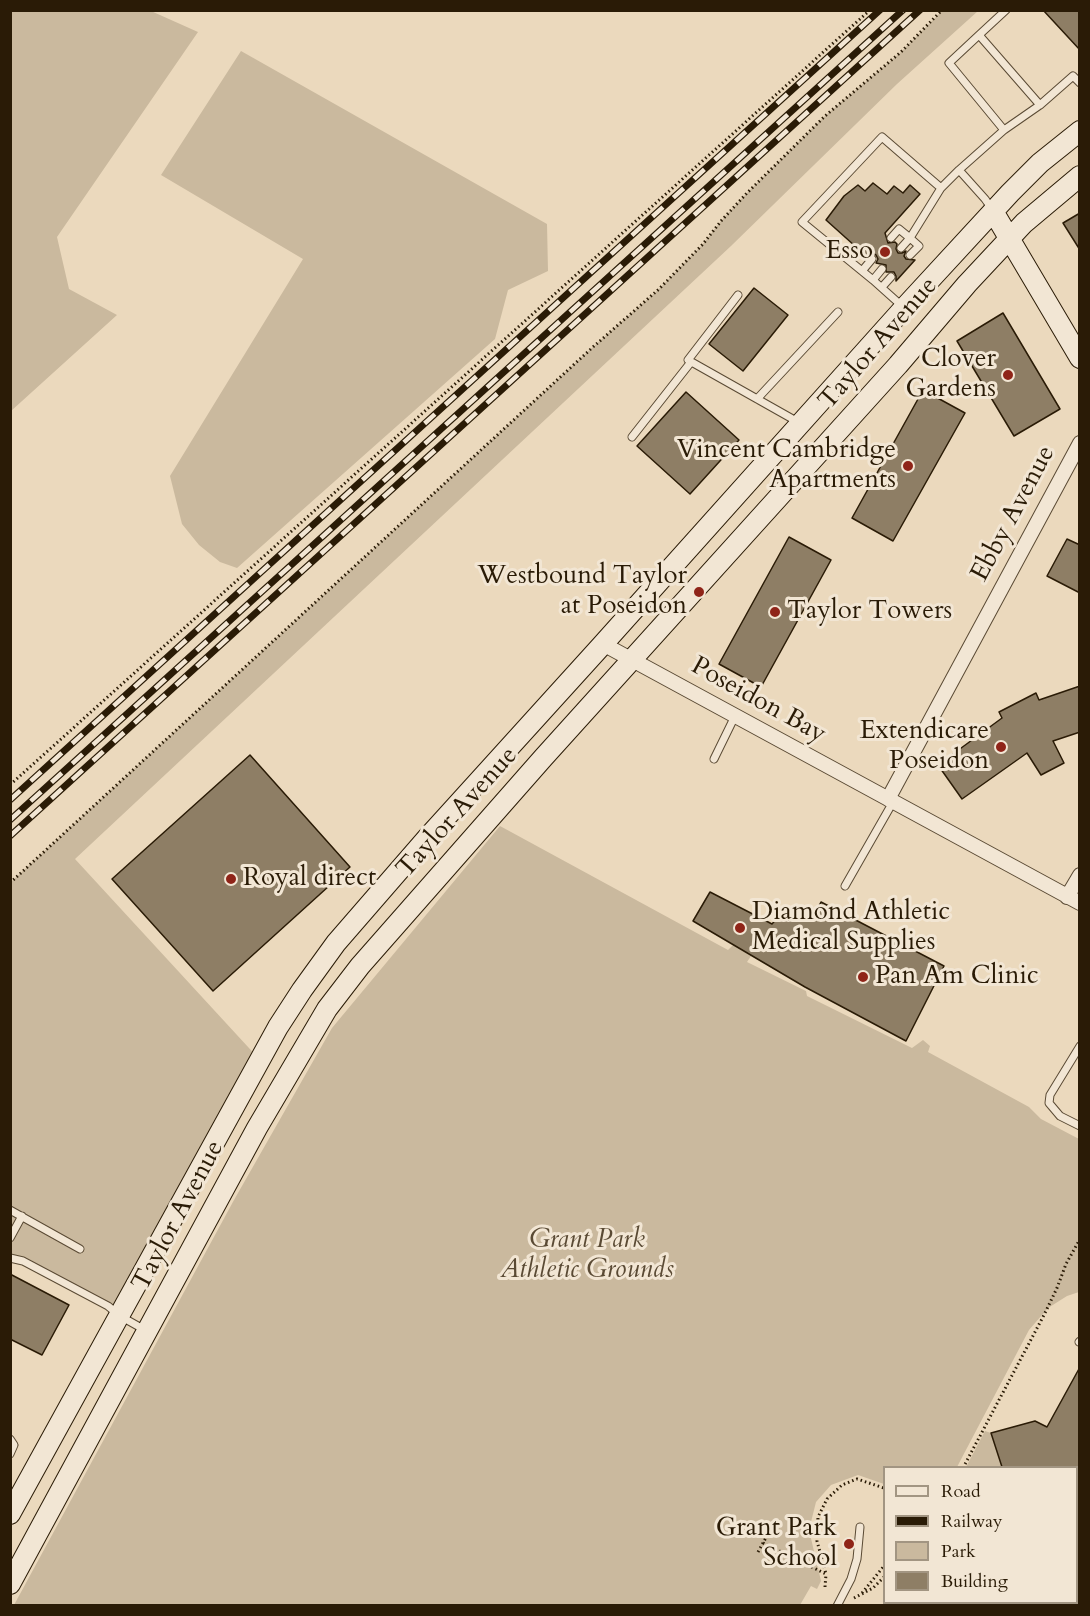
<!DOCTYPE html>
<style>
body{margin:0}
#map{position:relative;width:1090px;height:1616px;overflow:hidden;background:#ebd9bd;font-family:Cardo,serif}
canvas{display:block}
.frame{position:absolute;inset:0;border:12px solid #2a1b06;pointer-events:none}
.legend{position:absolute;left:883px;top:1466px;width:195px;height:138px;box-sizing:border-box;background:#f2e6d4;border:2px solid #a29582;margin:0;padding:8px 10px;list-style:none;font-size:18px;color:#2a1b06}
.legend li{display:flex;align-items:center;gap:12px;height:30px}
.legend b{width:30px;border:2px solid #a29582}
</style>
<div id="map">
<canvas width="1090" height="1616"></canvas>
<div class="frame"></div>
<ul class="legend">
<li><b style="height:8px;background:#f2e6d4"></b>Road</li>
<li><b style="height:8px;background:#2a1b06"></b>Railway</li>
<li><b style="height:16px;background:#cab99e"></b>Park</li>
<li><b style="height:16px;background:#8e7e65"></b>Building</li>
</ul>
</div>
<script>
const ctx = document.querySelector('canvas').getContext('2d');
ctx.lineJoin = 'round';
function fillPath(path, color) { ctx.fillStyle = color; ctx.fill(path, 'evenodd'); }
const shape = rows => new Path2D(rows.map(r => 'M' + r).join(''));
function stroke(path, color, width, dash) { ctx.strokeStyle = color; ctx.lineWidth = width; ctx.lineCap = dash ? 'butt' : 'round'; ctx.setLineDash(dash || []); ctx.stroke(path); }
function label(font, color, halo, rows, align = 'center') {
  ctx.font = font + ' Cardo,serif'; ctx.lineWidth = 6; ctx.setLineDash([]); ctx.textBaseline = 'middle'; ctx.strokeStyle = halo; ctx.fillStyle = color; for (const [text, x, y, turn = 0] of rows) {
    ctx.save(); ctx.translate(x, y); ctx.rotate((+turn || 0) * Math.PI / 180); ctx.textAlign = isNaN(turn) ? turn : align; if (halo) ctx.strokeText(text, 0, 0); ctx.fillText(text, 0, 0); ctx.restore();
  }
}
fillPath(shape([
 [11,10,151,11,198,32,57,237,69,289,117,315,11,411],
 [942,11,978,11,897,84,731,246,75,859,260,1060,120,1316,11,1254,11,882,593,347,659,289,703,244,721,221,747,193,825,116,901,52],
 [241,51,547,224,548,271,508,290,495,339,237,568,220,562,199,545,182,524,170,476,303,259,161,175],
 [500,826,728,950,733,945,751,956,747,962,806,991,807,996,912,1048,923,1040,930,1046,928,1052,1029,1107,1041,1119,1079,1139,1079,1292,1067,1296,1048,1308,1029,1330,957,1467,884,1468,884,1484,858,1475,831,1485,816,1502,809,1530,821,1581,817,1589,811,1586,800,1605,14,1605,234,1200,332,1028],
 [985,1431,991,1433,1002,1467,966,1467],
 [1077,1555,1079,1556,1079,1605,966,1606,960,1603,1076,1602]
]), '#cab99e');
const building = shape([
 [1043,10,1080,10,1080,50,1043,10],
 [873,183,887,194,894,186,903,193,910,185,920,194,885,233,888,243,895,242,897,244,896,249,898,253,902,253,906,251,904,256,906,259,915,260,896,281,896,276,894,272,886,272,886,265,876,263,878,259,876,255,872,253,865,255,826,220,844,196,858,185,865,191,873,183],
 [1080,213,1080,250,1063,223,1080,213],
 [754,288,788,315,743,371,709,344,754,288],
 [1003,313,1060,409,1014,436,957,341,1003,313],
 [923,390,965,413,893,541,852,518,923,390],
 [686,392,739,440,690,494,637,446,686,392],
 [789,537,831,560,761,687,719,664,789,537],
 [1067,539,1080,545,1080,593,1047,576,1067,539],
 [1080,686,1080,732,1053,741,1064,763,1041,775,1027,753,962,799,938,765,1002,718,999,712,1036,693,1039,700,1080,686],
 [250,755,350,867,213,991,112,879,250,755],
 [710,892,772,924,778,917,790,920,801,916,812,919,821,902,944,966,906,1041,805,987,693,921,710,892],
 [10,1274,69,1305,42,1355,10,1339,10,1274],
 [1080,1367,1080,1467,1002,1467,991,1433,1035,1421,1047,1427,1080,1367]
]);
fillPath(building, '#8e7e65');
stroke(building, '#2a1b06', 1.5);
const lane = shape([
 [1006,10,979,35,1040,105],
 [979,35,949,63,1004,130],
 [959,170,985,199,992,209],
 [891,238,899,229,910,238,919,246,910,255],
 [901,248,910,238,941,188,959,170,1004,130,1040,105,1073,76,1080,83],
 [882,269,873,280,902,306],
 [862,271,872,259],
 [873,280,802,222,882,137,941,188],
 [882,287,891,277],
 [738,295,688,360,798,422],
 [757,399,838,312],
 [632,437,691,362],
 [714,759,735,716],
 [845,886,893,802],
 [1080,1046,1050,1095,1049,1103,1060,1116,1080,1126],
 [10,1210,80,1249],
 [10,1238,22,1216],
 [10,1258,23,1261,108,1306,120,1316,145,1330],
 [1079,1342,1080,1341],
 [10,1439,14,1445,10,1454],
 [837,1606,851,1579,857,1559,860,1527]
]);
const street = shape([
 [603,644,1080,903],
 [888,799,1080,443],
 [1067,897,1080,875]
]);
const secondary = shape([
 [993,211,1080,358],
 [10,1514,278,1027,302,990,336,943,428,837,603,644,904,308,1010,193,1040,163,1080,131],
 [10,1584,257,1128,327,1009,360,966,543,758,898,365,967,284,1024,223,1080,176]
]);
stroke(lane, '#5a4a34', 9);
stroke(street, '#5a4a34', 16);
stroke(secondary, '#2a1b06', 22);
stroke(shape([
 [10,785,870,10],
 [10,883,593,347,659,289,703,244,721,221,747,193,825,116,901,52,942,10],
 [963,1468,1044,1315,1057,1288,1066,1264,1080,1239],
 [763,1543,826,1574,817,1541,818,1517,827,1499,842,1485,857,1479,884,1488],
 [758,1552,768,1534],
 [825,1587,826,1574],
 [862,1593,884,1566],
 [854,1598,873,1588,884,1577]
]), '#2a1b06', 3, [1.5, 3]);
stroke(lane, '#f2e6d4', 7);
stroke(street, '#f2e6d4', 14);
stroke(secondary, '#f2e6d4', 20);
const rail = shape([
 [10,800,880,10],
 [10,820,903,10],
 [10,836,920,10]
]);
stroke(rail, '#2a1b06', 7);
stroke(rail, '#f2e6d4', 4.5, [14]);
for (const [x, y, r, color] of [
 [885,252,6,"#8f2418"],
 [1008,375,6,"#8f2418"],
 [908,466,6,"#8f2418"],
 [699,592,6,"#8f2418"],
 [775,612,6,"#8f2418"],
 [1001,747,6,"#8f2418"],
 [231,879,6,"#8f2418"],
 [740,928,6,"#8f2418"],
 [863,977,6,"#8f2418"],
 [849,1544,6,"#8f2418"]
]) { const dot = new Path2D(); dot.arc(x, y, r, 0, 2 * Math.PI); ctx.fillStyle = color; ctx.fill(dot); stroke(dot, '#f2e6d4', 2); }
label('26px', '#2a1b06', '#f2e6d4', [
 ["Esso",873,252],
 ["Clover",996,360],
 ["Gardens",996,390],
 ["Vincent Cambridge",896,451],
 ["Apartments",896,481],
 ["Westbound Taylor",687,577],
 ["at Poseidon",687,607],
 ["Taylor Towers",787,612,"left"],
 ["Extendicare",989,732],
 ["Poseidon",989,762],
 ["Royal direct",243,879,"left"],
 ["Diamond Athletic",752,913,"left"],
 ["Medical Supplies",752,943,"left"],
 ["Pan Am Clinic",875,977,"left"],
 ["Grant Park",837,1529],
 ["School",837,1559]
], 'right');
label('26px', '#2a1b06', '#f2e6d4', [
 ["Taylor Avenue",879,344,-49],
 ["Ebby Avenue",1014,514,-62],
 ["Poseidon Bay",758,701,29],
 ["Taylor Avenue",458,813,-48],
 ["Taylor Avenue",179,1216,-62]
]);
label('italic 26px', '#5a4a34', '#f2e6d4', [
 ["Grant Park",587,1241],
 ["Athletic Grounds",587,1271]
]);
</script>
